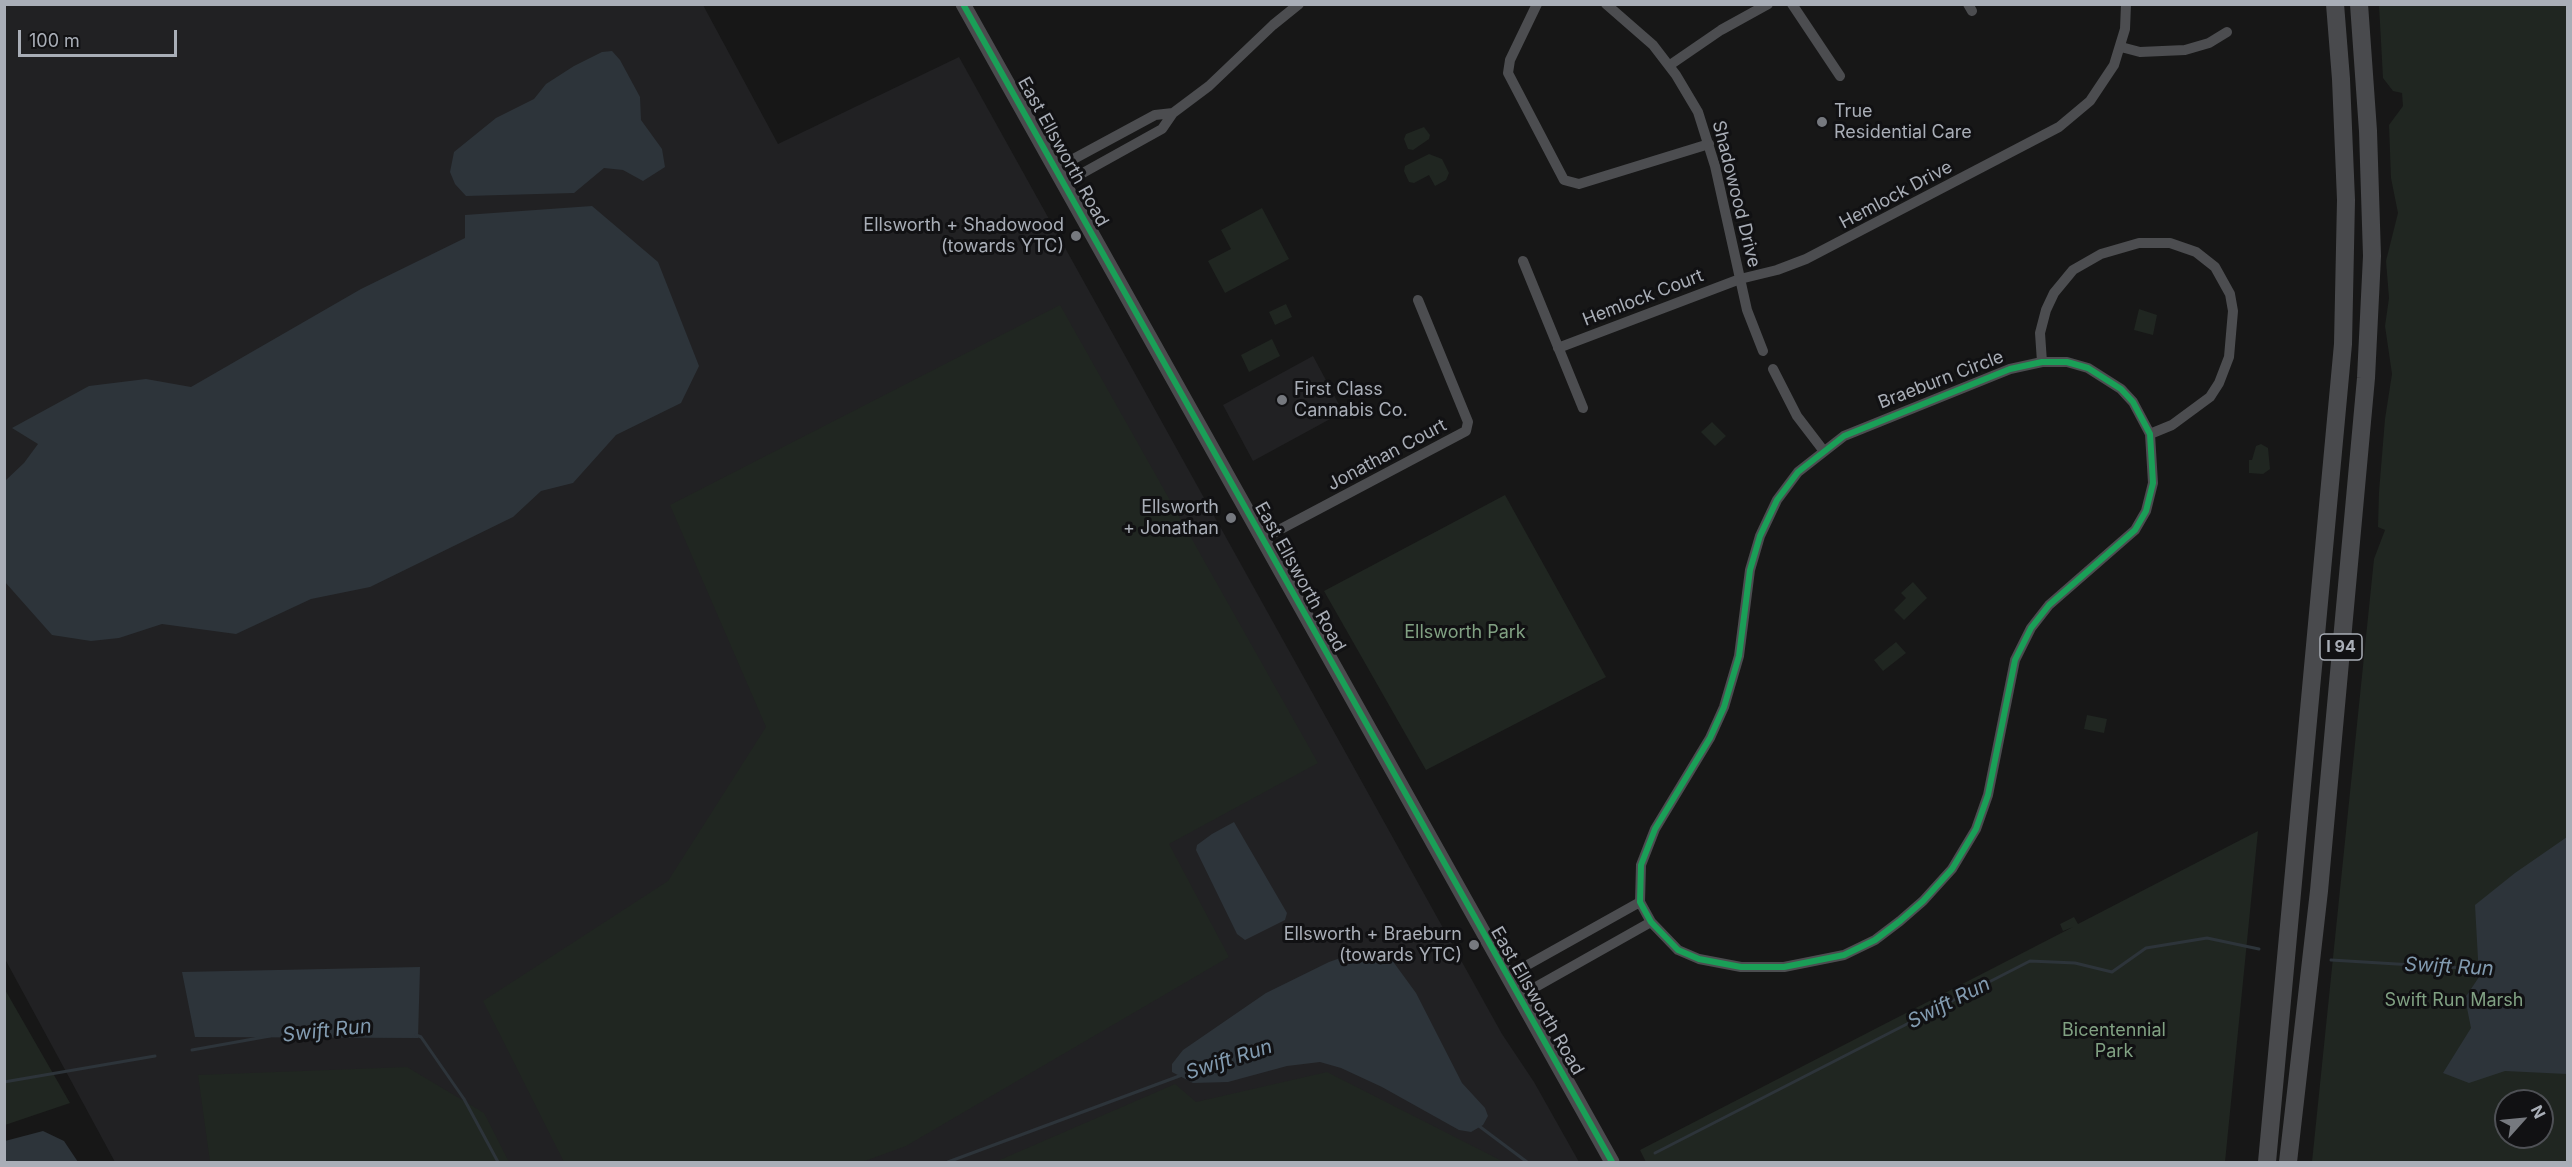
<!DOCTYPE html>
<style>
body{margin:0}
#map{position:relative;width:2572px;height:1167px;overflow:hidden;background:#171717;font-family:Inter,sans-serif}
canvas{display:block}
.frame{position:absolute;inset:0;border:6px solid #a9aeb7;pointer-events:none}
.north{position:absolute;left:2494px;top:1089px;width:60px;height:60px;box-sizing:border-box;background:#111113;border:2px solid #4e5055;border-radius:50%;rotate:63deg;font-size:16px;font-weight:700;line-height:24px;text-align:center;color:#a9aeb7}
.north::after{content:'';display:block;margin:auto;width:21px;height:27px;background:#76797f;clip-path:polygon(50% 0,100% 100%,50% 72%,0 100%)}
.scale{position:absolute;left:18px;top:30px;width:159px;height:27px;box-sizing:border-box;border:3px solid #a9aeb7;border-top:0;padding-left:8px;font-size:18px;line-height:21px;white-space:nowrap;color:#a9aeb7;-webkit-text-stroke:4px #111113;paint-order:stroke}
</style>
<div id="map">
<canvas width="2572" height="1167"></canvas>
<div class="frame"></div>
<div class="north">N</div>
<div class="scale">100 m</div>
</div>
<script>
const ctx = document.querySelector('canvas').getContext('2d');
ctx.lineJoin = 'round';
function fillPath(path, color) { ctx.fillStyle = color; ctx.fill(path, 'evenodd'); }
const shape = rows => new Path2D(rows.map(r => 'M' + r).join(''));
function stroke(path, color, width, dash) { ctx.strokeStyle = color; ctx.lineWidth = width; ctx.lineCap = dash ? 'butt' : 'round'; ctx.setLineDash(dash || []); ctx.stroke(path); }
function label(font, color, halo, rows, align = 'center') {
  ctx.font = font + ' Inter,sans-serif'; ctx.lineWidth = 6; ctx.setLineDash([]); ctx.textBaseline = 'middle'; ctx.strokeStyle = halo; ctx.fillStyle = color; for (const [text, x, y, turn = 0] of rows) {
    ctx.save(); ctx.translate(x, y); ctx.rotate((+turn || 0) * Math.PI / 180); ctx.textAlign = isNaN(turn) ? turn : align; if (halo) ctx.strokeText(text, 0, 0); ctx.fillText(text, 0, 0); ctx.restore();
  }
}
fillPath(shape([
 [4,5,703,5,778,144,959,57,1502,1034,1534,1082,1579,1162,115,1162,5,959],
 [1313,356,1343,412,1253,461,1223,405]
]), '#212123');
fillPath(shape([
 [2379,5,2567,5,2567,1162,2312,1162,2374,559,2385,530,2378,527,2379,492,2385,419,2392,374,2385,326,2389,298,2386,261,2398,213,2391,178,2389,125,2403,106,2402,93,2393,91,2383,78],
 [2506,1101,2542,1101,2542,1137,2506,1137],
 [1424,127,1430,135,1429,139,1413,150,1408,149,1404,139,1406,134],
 [1429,154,1442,159,1449,173,1446,180,1435,186,1429,175,1414,183,1409,182,1404,171,1405,166],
 [1262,208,1289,259,1225,293,1208,261,1231,249,1221,230],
 [1286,304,1292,317,1275,325,1269,312],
 [1060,305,1318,763,1169,844,1229,957,906,1146,862,1162,564,1162,483,1001,668,881,766,727,670,505],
 [2139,309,2157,315,2153,335,2134,330],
 [1272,339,1280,356,1249,372,1241,355],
 [1712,422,1726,436,1715,446,1701,432],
 [2261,444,2268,448,2270,469,2263,474,2249,473,2249,460,2252,460,2256,446],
 [1505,495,1606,677,1426,770,1324,591],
 [1913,582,1927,598,1904,620,1894,610,1906,598,1901,593],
 [1896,642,1906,653,1883,671,1874,660],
 [2087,715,2107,719,2104,733,2084,729],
 [2258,831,2225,1162,1646,1162,1640,1150,2073,927,2063,931,2060,924,2074,917,2078,924],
 [4,988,70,1103,5,1125,4,1125],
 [407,1067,484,1113,509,1162,210,1162,198,1075],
 [1327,1072,1504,1162,995,1162,1175,1084,1196,1102]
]), '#202621');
fillPath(shape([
 [612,51,620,60,640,97,641,120,662,149,665,167,643,181,623,170,604,168,574,193,466,196,455,184,450,172,454,152,496,118,534,99,546,84,574,66,602,52],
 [592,206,658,262,699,366,681,403,616,435,573,483,541,491,513,517,370,587,311,599,236,634,162,624,119,638,91,641,52,635,5,582,5,481,24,463,38,444,12,428,89,386,146,379,191,387,361,289,465,238,465,215],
 [1234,822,1287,913,1285,920,1245,940,1237,934,1196,850,1197,845,1212,834],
 [2567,837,2567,1074,2505,1071,2469,1083,2443,1073,2471,1028,2465,998,2479,977,2475,905,2515,873],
 [1363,950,1378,950,1389,956,1416,993,1462,1083,1485,1108,1488,1116,1483,1125,1471,1132,1459,1130,1382,1087,1341,1068,1320,1062,1287,1066,1228,1082,1193,1083,1172,1072,1172,1064,1183,1050,1266,993,1329,962],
 [420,967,418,1038,195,1037,182,972],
 [43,1131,64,1141,78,1162,5,1162,5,1141]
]), '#2d343a');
stroke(shape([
 [2331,960,2479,969],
 [416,1035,421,1037,464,1099,498,1162],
 [192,1050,270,1036],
 [4,1082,155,1056],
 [1479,1126,1527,1162],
 [1655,1153,2030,961,2075,963,2112,972,2146,948,2207,938,2259,949],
 [948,1162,1182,1075]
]), '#2d343a', 3);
stroke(shape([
 [1537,4,1510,60,1508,73,1564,180,1579,184,1709,144],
 [1606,4,1653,45,1676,75,1698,112,1715,166,1747,310,1763,351],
 [1792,4,1840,76],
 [1968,4,1972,11],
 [2121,47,2140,52,2185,50,2209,43,2227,32],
 [1670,65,1721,30,1768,4],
 [1055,169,1155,115,1173,113],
 [1063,184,1162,129,1173,113,1209,86,1273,25,1299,4],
 [1523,261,1583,408],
 [1558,348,1740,279,1777,270,1806,259,2059,127,2090,101,2114,65,2125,29,2126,4],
 [2042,362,2067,362,2088,368,2121,389,2133,402,2150,434,2153,483,2146,511,2135,530,2049,605,2031,628,2015,660,1988,795,1976,829,1952,869,1923,901,1900,921,1875,940,1844,955,1784,967,1741,967,1699,959,1678,950,1651,922,1640,902,1641,865,1655,829,1710,738,1724,707,1739,656,1750,570,1760,536,1777,500,1798,472,1844,436,2010,369,2042,362],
 [2042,362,2040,333,2046,310,2054,293,2073,270,2101,254,2139,243,2170,243,2196,252,2215,267,2230,294,2233,311,2229,357,2219,383,2210,397,2172,425,2150,434],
 [1773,369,1797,416,1823,450],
 [1262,539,1466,431,1468,422,1418,300],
 [1506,977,1640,902],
 [1518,997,1651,922]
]), '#4c4d50', 10);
stroke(shape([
 [963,4,1612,1162]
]), '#4b4b4e', 15);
stroke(shape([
 [2267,1162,2343,344,2346,200,2341,79,2335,4],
 [2288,1162,2319,891,2366,378,2372,256,2368,131,2359,4]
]), '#494a4d', 18);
stroke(shape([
 [963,4,1612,1162],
 [2042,362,2067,362,2088,368,2121,389,2133,402,2150,434,2153,483,2146,511,2135,530,2049,605,2031,628,2015,660,1988,795,1976,829,1952,869,1923,901,1900,921,1875,940,1844,955,1784,967,1741,967,1699,959,1678,950,1651,922,1640,902,1641,865,1655,829,1710,738,1724,707,1739,656,1750,570,1760,536,1777,500,1798,472,1844,436,2010,369,2042,362]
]), '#1a9f57', 6);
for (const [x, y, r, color] of [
 [1822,122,6,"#76797f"],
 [1076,236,6,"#76797f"],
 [1282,400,6,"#76797f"],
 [1231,518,6,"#76797f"],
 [1474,945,6,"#76797f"]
]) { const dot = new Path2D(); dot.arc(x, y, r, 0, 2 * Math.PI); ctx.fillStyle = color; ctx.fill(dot); stroke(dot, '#111113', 2); }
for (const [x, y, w] of [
 [2341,647,42]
]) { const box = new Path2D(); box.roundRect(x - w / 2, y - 13, w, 26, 4.5); ctx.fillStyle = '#111113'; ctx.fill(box); stroke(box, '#a9aeb7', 1.5); }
label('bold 16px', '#a9aeb7', null, [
 ["I 94",2341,647]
]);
label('18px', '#a9aeb7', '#111113', [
 ["True",1834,112,"left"],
 ["Residential Care",1834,133,"left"],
 ["Ellsworth + Shadowood",1064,226],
 ["(towards YTC)",1064,247],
 ["First Class",1294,390,"left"],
 ["Cannabis Co.",1294,411,"left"],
 ["Ellsworth",1219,508],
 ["+ Jonathan",1219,529],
 ["Ellsworth + Braeburn",1462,935],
 ["(towards YTC)",1462,956]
], 'right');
label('18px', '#a9aeb7', '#111113', [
 ["East Ellsworth Road",1063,152,61],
 ["Shadowood Drive",1736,194,76],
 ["Hemlock Drive",1896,195,-28],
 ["Hemlock Court",1643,298,-21],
 ["Braeburn Circle",1941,380,-21],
 ["Jonathan Court",1387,455,-28],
 ["East Ellsworth Road",1300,577,61],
 ["East Ellsworth Road",1537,1001,60]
]);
label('18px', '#81a183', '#111113', [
 ["Ellsworth Park",1465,633],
 ["Swift Run Marsh",2454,1001],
 ["Bicentennial",2114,1031],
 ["Park",2114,1052]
]);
label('italic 20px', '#829bb0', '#111113', [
 ["Swift Run",2449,967,3],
 ["Swift Run",1949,1003,-27],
 ["Swift Run",327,1031,-6],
 ["Swift Run",1229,1060,-18]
]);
</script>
